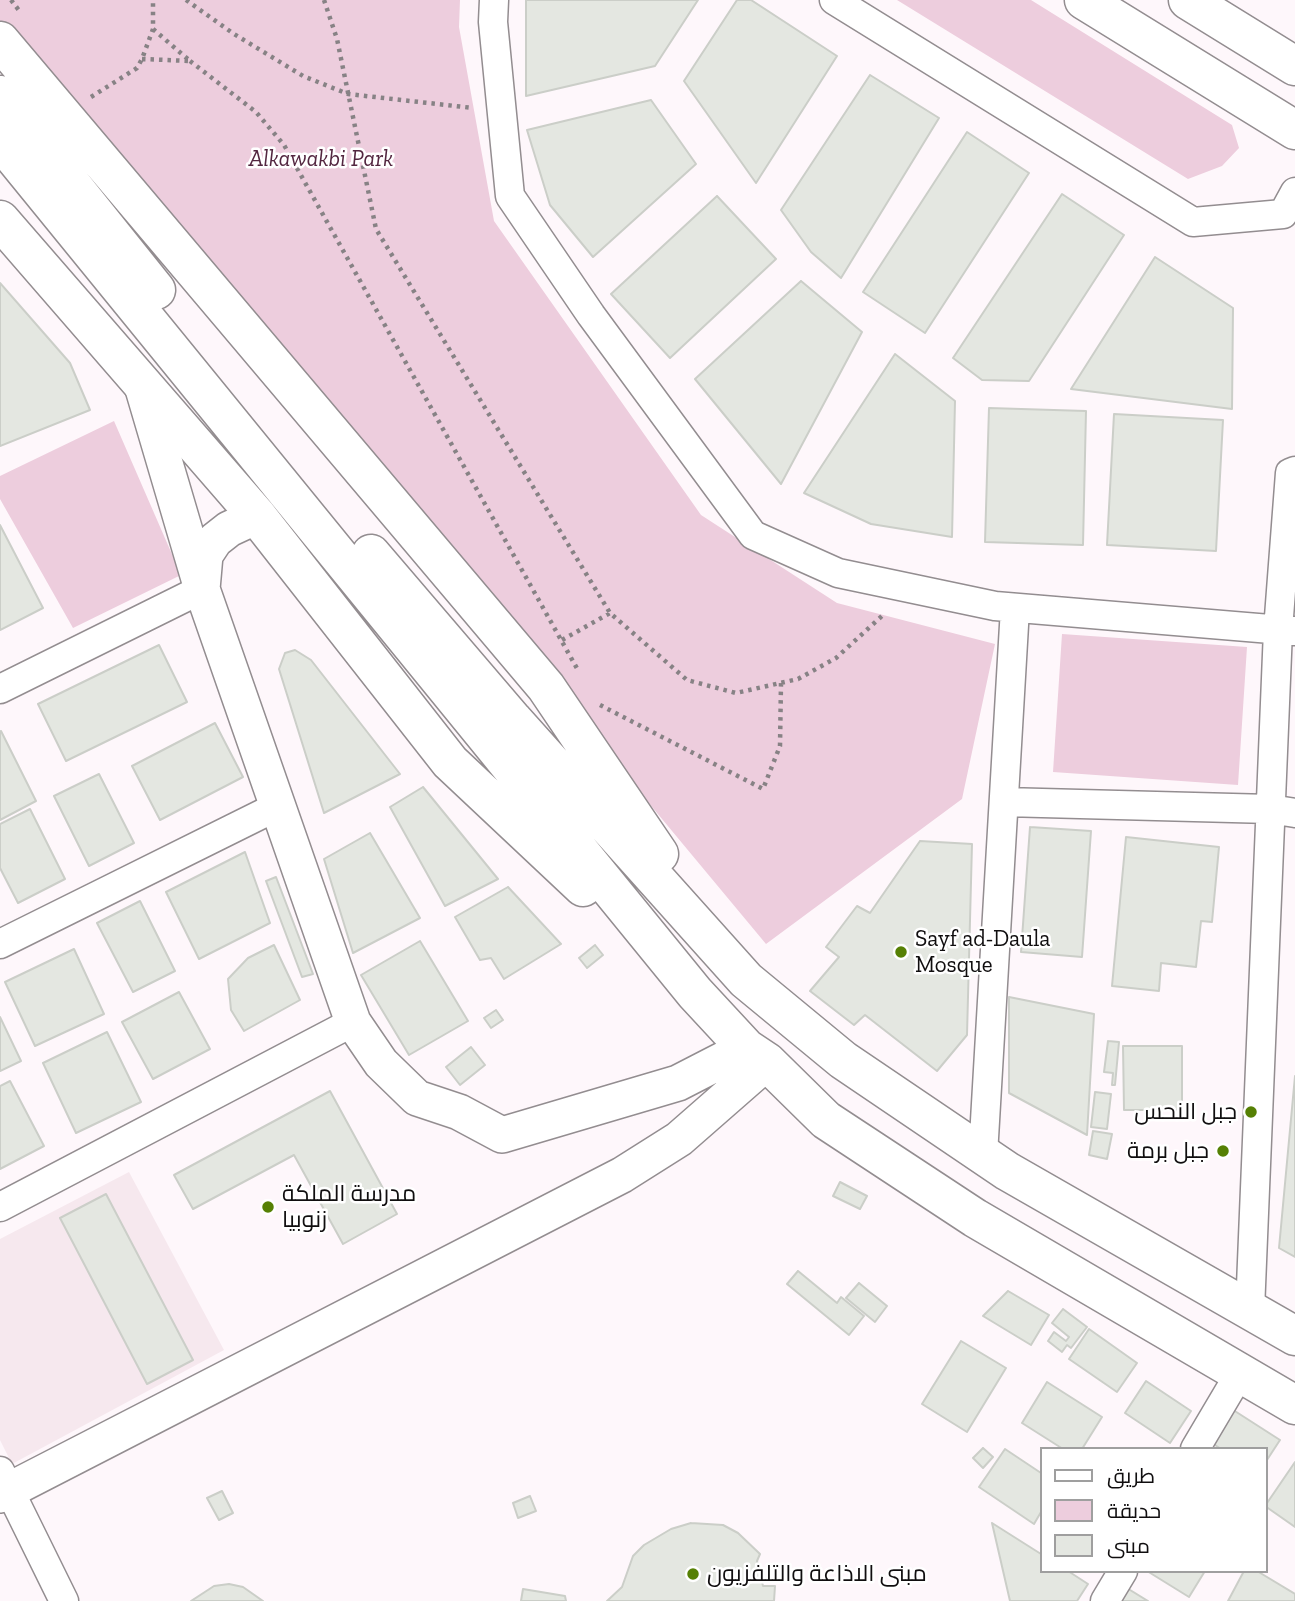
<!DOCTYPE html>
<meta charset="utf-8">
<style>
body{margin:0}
#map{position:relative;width:1295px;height:1601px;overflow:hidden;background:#fef7fb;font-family:"Zilla Slab",Cairo,serif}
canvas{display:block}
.legend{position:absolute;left:1040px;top:1447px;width:228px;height:126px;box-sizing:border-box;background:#fff;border:2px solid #9f9f9f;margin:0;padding:9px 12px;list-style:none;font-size:21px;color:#100e0f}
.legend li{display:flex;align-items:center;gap:14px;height:35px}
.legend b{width:35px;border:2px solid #9f9f9f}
</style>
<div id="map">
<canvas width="1295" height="1601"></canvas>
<ul class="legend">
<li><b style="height:9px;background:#fff"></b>طريق</li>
<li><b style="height:19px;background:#edcddd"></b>حديقة</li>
<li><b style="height:19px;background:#e4e7e1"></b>مبنى</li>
</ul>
</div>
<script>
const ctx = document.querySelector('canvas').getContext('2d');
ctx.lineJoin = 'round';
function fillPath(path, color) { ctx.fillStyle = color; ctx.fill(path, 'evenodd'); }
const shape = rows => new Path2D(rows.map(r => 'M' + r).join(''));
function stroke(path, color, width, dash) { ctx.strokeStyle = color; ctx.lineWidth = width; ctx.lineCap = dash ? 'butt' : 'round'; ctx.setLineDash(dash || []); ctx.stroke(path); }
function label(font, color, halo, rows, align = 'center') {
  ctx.font = font + ' "Zilla Slab",Cairo,serif'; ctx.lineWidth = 5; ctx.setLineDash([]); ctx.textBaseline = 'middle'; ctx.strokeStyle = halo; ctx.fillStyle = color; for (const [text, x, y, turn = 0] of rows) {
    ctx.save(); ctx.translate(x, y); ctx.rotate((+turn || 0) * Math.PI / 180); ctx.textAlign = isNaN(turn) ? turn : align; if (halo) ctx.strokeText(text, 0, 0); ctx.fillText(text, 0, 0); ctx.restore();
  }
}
fillPath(shape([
 [129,1172,224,1350,12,1464,0,1440,0,1239]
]), '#f6e8ee');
fillPath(shape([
 [0,0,460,0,459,27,494,221,701,515,837,603,995,644,962,799,766,944,0,23],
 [897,0,1031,0,1232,125,1239,148,1222,166,1188,179],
 [114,421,181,575,73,628,0,499,0,476],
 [1062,634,1247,647,1238,785,1053,772]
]), '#edcddd');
const building = shape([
 [526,0,698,0,655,66,526,96,526,0],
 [737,0,751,0,837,56,756,183,684,81,737,0],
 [870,75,939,118,841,278,811,252,781,210,870,75],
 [651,100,696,164,593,257,550,205,527,130,651,100],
 [967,132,1029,173,925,333,863,292,967,132],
 [1062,194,1124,235,1029,381,982,380,953,358,1062,194],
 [717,196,776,259,670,358,611,294,717,196],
 [1155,257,1233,308,1232,409,1071,389,1155,257],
 [801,281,862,332,781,484,695,379,801,281],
 [0,283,70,363,90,410,0,446,0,283],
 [895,354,955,401,952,537,871,524,804,493,895,354],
 [989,408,1086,411,1083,545,985,542,989,408],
 [1114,414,1223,420,1216,551,1107,545,1114,414],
 [0,525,43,608,0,630,0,525],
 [159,645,187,702,66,761,38,704,159,645],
 [295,650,311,660,400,774,324,813,279,669,285,653,295,650],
 [215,723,243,777,160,820,132,766,215,723],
 [1,731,36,801,0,820,0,732,1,731],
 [99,774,134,843,89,866,54,796,99,774],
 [423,787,498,879,445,906,390,807,423,787],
 [30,809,65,879,18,903,0,868,0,824,30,809],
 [1030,827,1091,831,1082,957,1021,952,1030,827],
 [370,833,420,918,353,953,324,859,370,833],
 [1126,837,1219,847,1212,922,1201,921,1196,967,1161,963,1159,991,1112,986,1126,837],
 [920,841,972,844,967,1035,937,1071,865,1015,854,1025,810,991,839,957,826,947,857,906,870,913,920,841],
 [245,852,270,923,199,959,166,892,245,852],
 [276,877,313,974,302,977,266,881,276,877],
 [508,887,561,944,504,979,491,958,480,960,455,917,508,887],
 [140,901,175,971,133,992,97,923,140,901],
 [420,941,468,1021,409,1055,361,975,420,941],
 [274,945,300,1000,244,1031,231,1010,228,979,248,958,274,945],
 [595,945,603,955,587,968,579,958,595,945],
 [74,949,104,1014,35,1046,5,982,74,949],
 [179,992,210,1049,153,1079,122,1022,179,992],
 [1009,997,1094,1014,1087,1135,1009,1093,1009,997],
 [496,1010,503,1020,491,1028,484,1018,496,1010],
 [0,1017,21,1061,0,1071,0,1017],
 [107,1032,141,1102,76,1133,43,1063,107,1032],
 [1108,1041,1119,1042,1115,1085,1112,1085,1113,1073,1104,1072,1108,1041],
 [1123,1046,1182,1046,1182,1110,1124,1110,1123,1046],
 [471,1047,485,1065,460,1085,446,1067,471,1047],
 [1295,1076,1295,1257,1279,1248,1295,1076],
 [10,1081,44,1146,0,1169,0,1086,10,1081],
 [330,1091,397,1214,343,1244,294,1155,193,1209,174,1175,330,1091],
 [1095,1092,1111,1094,1107,1129,1091,1127,1095,1092],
 [1093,1131,1112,1134,1107,1159,1089,1155,1093,1131],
 [840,1182,867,1196,860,1209,833,1196,840,1182],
 [106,1194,193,1360,147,1384,60,1218,106,1194],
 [798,1271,837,1303,841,1297,864,1316,849,1335,787,1284,798,1271],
 [859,1283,887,1306,875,1322,846,1298,859,1283],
 [1008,1291,1049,1315,1031,1345,983,1316,1008,1291],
 [1063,1309,1087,1327,1071,1348,1067,1345,1062,1352,1048,1341,1054,1332,1066,1341,1069,1337,1052,1323,1063,1309],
 [1089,1329,1137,1363,1117,1392,1069,1359,1089,1329],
 [961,1341,1006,1368,967,1432,922,1404,961,1341],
 [1146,1381,1191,1411,1170,1443,1125,1413,1146,1381],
 [1047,1382,1102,1417,1082,1449,1063,1449,1022,1423,1047,1382],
 [1227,1406,1280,1440,1265,1463,1265,1449,1221,1449,1206,1439,1227,1406],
 [983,1448,993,1457,983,1468,973,1458,983,1448],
 [1005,1449,1041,1473,1041,1512,1034,1524,979,1487,1005,1449],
 [1295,1462,1295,1527,1265,1506,1295,1462],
 [222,1491,233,1513,219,1520,207,1498,222,1491],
 [530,1496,536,1511,518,1518,513,1503,530,1496],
 [691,1523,723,1525,738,1533,760,1554,757,1561,763,1586,775,1586,774,1601,607,1601,622,1587,633,1556,644,1545,671,1529,691,1523],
 [992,1523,1041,1554,1041,1571,1068,1571,1088,1584,1077,1601,1010,1601,992,1523],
 [1147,1571,1205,1571,1189,1597,1147,1571],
 [1244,1571,1257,1571,1295,1594,1295,1601,1228,1601,1244,1571],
 [229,1584,243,1587,263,1601,191,1601,214,1586,229,1584],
 [1122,1585,1148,1601,1113,1601,1122,1585],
 [523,1589,565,1596,566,1601,521,1601,523,1589]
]);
fillPath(building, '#e4e7e1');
stroke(building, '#cbcec8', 2);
const minor = shape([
 [494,0,493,22,510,196,591,315,753,535,838,573,995,606,1295,631],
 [834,0,1193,222,1283,214,1295,192],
 [0,689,202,589],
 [1004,802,1270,809,1295,813],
 [0,944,278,806],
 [983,1155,1015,608],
 [0,1207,353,1022],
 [1250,1310,1278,630,1290,473,1295,471],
 [1195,1449,1240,1373],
 [0,1471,64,1601],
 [1105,1601,1123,1571]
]);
const tertiary = shape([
 [141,382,202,589,353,1022,381,1063,417,1098,459,1112,502,1135,678,1083,746,1048],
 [202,589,205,555,215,540,229,529,257,516],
 [0,1495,622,1175,679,1139,767,1062]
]);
const primary = shape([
 [1084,0,1295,130],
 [1188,0,1295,66],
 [0,41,546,687,659,854],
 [0,95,156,290],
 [0,140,695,993,746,1048,767,1062,826,1120,975,1218,1295,1405],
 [0,220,257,516,450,762,583,887],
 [371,554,513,720,746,980,843,1060,1007,1171,1295,1336]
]);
stroke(minor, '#938d90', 31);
stroke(tertiary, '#938d90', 38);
stroke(primary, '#938d90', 41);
stroke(shape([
 [11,0,21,13],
 [186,0,234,34,303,76,348,94,473,108],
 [324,0,337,39,376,229,610,613,687,680,736,693,798,679,836,658,883,615],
 [142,59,190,61,153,29],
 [190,61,256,112,284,145,579,672],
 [91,97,137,68,142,59,153,29,153,0],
 [562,640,610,613],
 [600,705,763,789,780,746,781,683]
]), '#878285', 4.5, [3.5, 5]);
stroke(minor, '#fff', 28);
stroke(tertiary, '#fff', 35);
stroke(primary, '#fff', 38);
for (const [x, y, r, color] of [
 [901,952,7,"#568004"],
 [1251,1112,7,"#568004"],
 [1223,1151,7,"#568004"],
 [268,1207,7,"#568004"],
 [693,1574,7,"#568004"]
]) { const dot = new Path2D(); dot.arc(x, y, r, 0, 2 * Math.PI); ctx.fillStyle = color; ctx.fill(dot); stroke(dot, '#fff', 2.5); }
label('italic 23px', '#532640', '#fff', [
 ["Alkawakbi Park",321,159]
]);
label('23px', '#100e0f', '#fff', [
 ["Sayf ad-Daula",915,939],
 ["Mosque",915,965],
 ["جبل النحس",1237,1112,"right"],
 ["جبل برمة",1209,1151,"right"],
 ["مدرسة الملكة",282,1194],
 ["زنوبيا",282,1220],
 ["مبنى الاذاعة والتلفزيون",707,1574]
], 'left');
</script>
